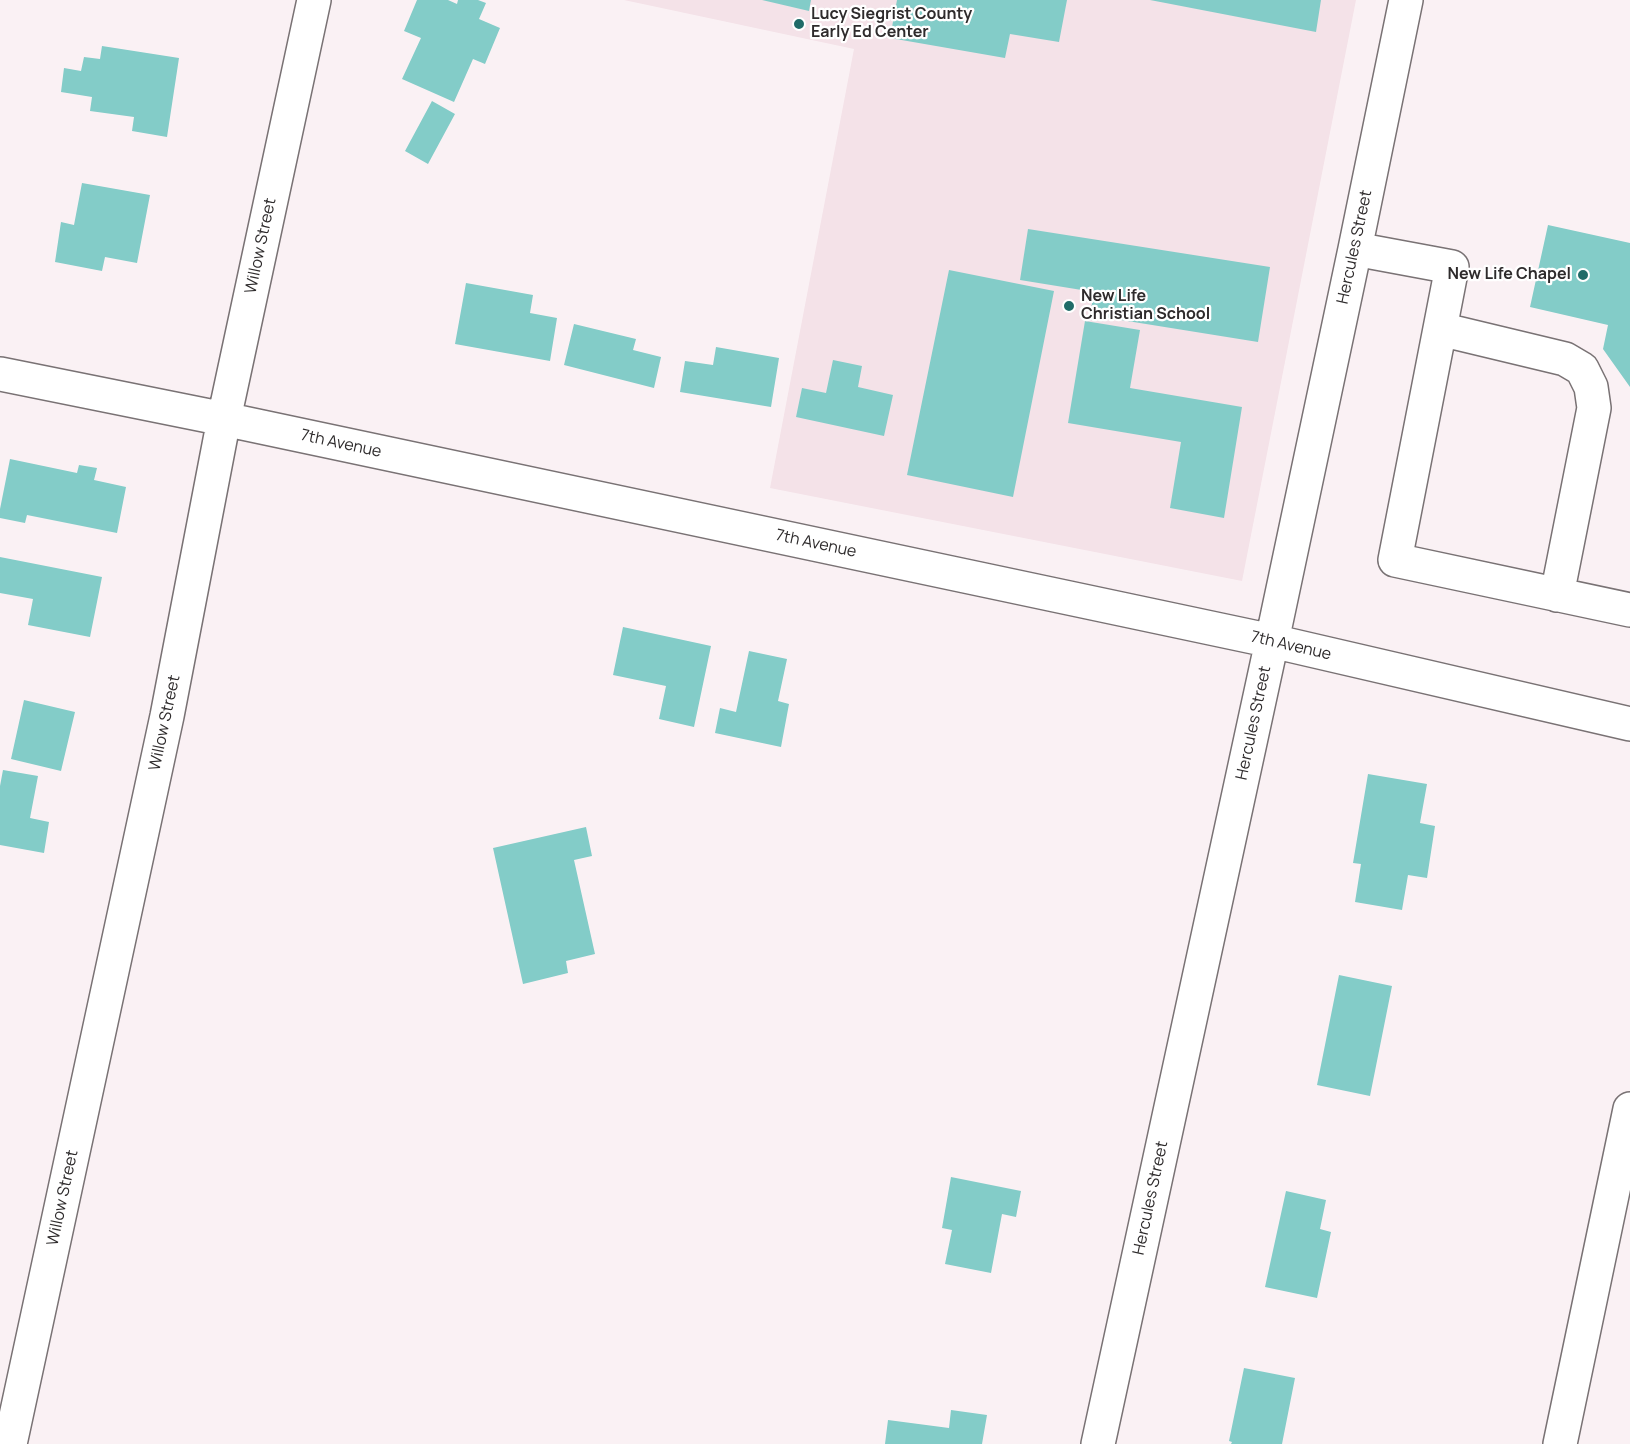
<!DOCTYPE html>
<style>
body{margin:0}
canvas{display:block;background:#faf1f4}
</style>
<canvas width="1630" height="1444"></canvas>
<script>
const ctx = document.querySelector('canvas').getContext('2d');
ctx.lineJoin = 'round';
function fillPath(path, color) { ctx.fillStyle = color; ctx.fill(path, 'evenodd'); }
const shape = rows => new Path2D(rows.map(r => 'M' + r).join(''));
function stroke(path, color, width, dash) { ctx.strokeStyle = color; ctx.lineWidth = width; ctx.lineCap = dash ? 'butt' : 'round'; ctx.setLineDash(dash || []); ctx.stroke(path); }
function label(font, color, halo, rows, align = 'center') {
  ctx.font = font + ' Manrope,sans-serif'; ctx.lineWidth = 4.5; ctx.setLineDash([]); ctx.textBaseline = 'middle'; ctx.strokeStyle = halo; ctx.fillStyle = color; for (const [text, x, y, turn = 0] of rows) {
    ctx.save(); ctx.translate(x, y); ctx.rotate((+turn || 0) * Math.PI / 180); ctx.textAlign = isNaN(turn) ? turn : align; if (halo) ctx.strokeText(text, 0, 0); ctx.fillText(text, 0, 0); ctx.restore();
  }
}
fillPath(shape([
 [624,0,1356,0,1242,581,770,488,854,49]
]), '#f4e2e8');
fillPath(shape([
 [417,0,448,0,457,4,458,0,478,0,486,3,479,19,500,28,485,64,473,59,454,102,402,79,421,38,404,31],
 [762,0,811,0,809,11],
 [897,0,1067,0,1059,42,1010,34,1005,58,890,38],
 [1150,0,1321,0,1316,32],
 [102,46,179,58,167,137,132,131,134,117,90,111,92,97,61,92,64,68,81,71,84,57,100,59],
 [432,101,455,114,428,164,405,151],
 [82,183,150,195,137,263,105,257,102,271,55,262,61,222,74,225],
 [1548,225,1630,243,1630,387,1603,349,1608,325,1530,307],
 [1028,229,1270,267,1258,342,1090,315,1094,292,1020,280],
 [949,270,1054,291,1013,497,907,475],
 [466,283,533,295,530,313,557,318,550,361,455,344],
 [1085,321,1140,330,1130,388,1242,407,1224,518,1170,508,1181,442,1068,423],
 [574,324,636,339,633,350,661,357,654,388,564,365],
 [716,347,779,358,771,407,680,392,685,361,713,365],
 [833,360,862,366,858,387,893,395,884,436,796,417,802,388,826,393],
 [10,459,77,473,79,465,97,468,94,480,126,487,117,533,27,515,25,523,0,518,0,509],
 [0,557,102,577,90,637,28,625,33,599,0,593],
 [623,627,711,646,694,727,659,719,666,686,613,675],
 [749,651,787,659,778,701,789,704,781,747,715,733,720,708,736,712],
 [24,700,75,712,61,771,11,759],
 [3,770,38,776,30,818,49,822,44,853,0,845,0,786],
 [1368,774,1427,784,1420,823,1435,826,1427,878,1408,875,1402,910,1355,902,1361,864,1353,863],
 [586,827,592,856,574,860,595,954,566,961,568,973,523,984,493,848],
 [1339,975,1392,986,1370,1096,1317,1085],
 [951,1177,1021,1191,1016,1217,1002,1214,991,1273,945,1264,952,1230,942,1228],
 [1286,1191,1326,1200,1320,1229,1331,1232,1317,1298,1265,1287],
 [1244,1368,1295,1378,1282,1444,1231,1444,1232,1442,1229,1441],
 [951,1410,987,1415,982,1444,885,1444,888,1420,949,1428]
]), '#83ccc8');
const minor = shape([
 [1355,249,1452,267,1395,560,1630,610],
 [1440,329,1565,359,1582,369,1591,387,1594,408,1557,595],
 [0,374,224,419,1272,641,1630,724],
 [10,1444,167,716,224,419,314,0],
 [1098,1444,1272,641,1355,249,1406,0],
 [1560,1444,1630,1109]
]);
stroke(minor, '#797274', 36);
stroke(minor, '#fff', 33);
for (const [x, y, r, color] of [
 [799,24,6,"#206b68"],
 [1583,275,6,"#206b68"],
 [1069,306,6,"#206b68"]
]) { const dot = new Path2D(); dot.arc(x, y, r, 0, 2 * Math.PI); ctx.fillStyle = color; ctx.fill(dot); stroke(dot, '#fff', 2); }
label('bold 16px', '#2e2b2c', '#fff', [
 ["Lucy Siegrist County",811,15],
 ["Early Ed Center",811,33],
 ["New Life Chapel",1571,275,"right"],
 ["New Life",1081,297],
 ["Christian School",1081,315]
], 'left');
label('16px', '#2e2b2c', '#fff', [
 ["Willow Street",261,246,-78],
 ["Hercules Street",1355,247,-78],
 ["7th Avenue",341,444,12],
 ["7th Avenue",816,544,12],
 ["7th Avenue",1291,646,13],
 ["Willow Street",165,723,-78],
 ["Hercules Street",1254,723,-78],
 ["Willow Street",63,1198,-78],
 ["Hercules Street",1151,1198,-78]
]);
</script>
